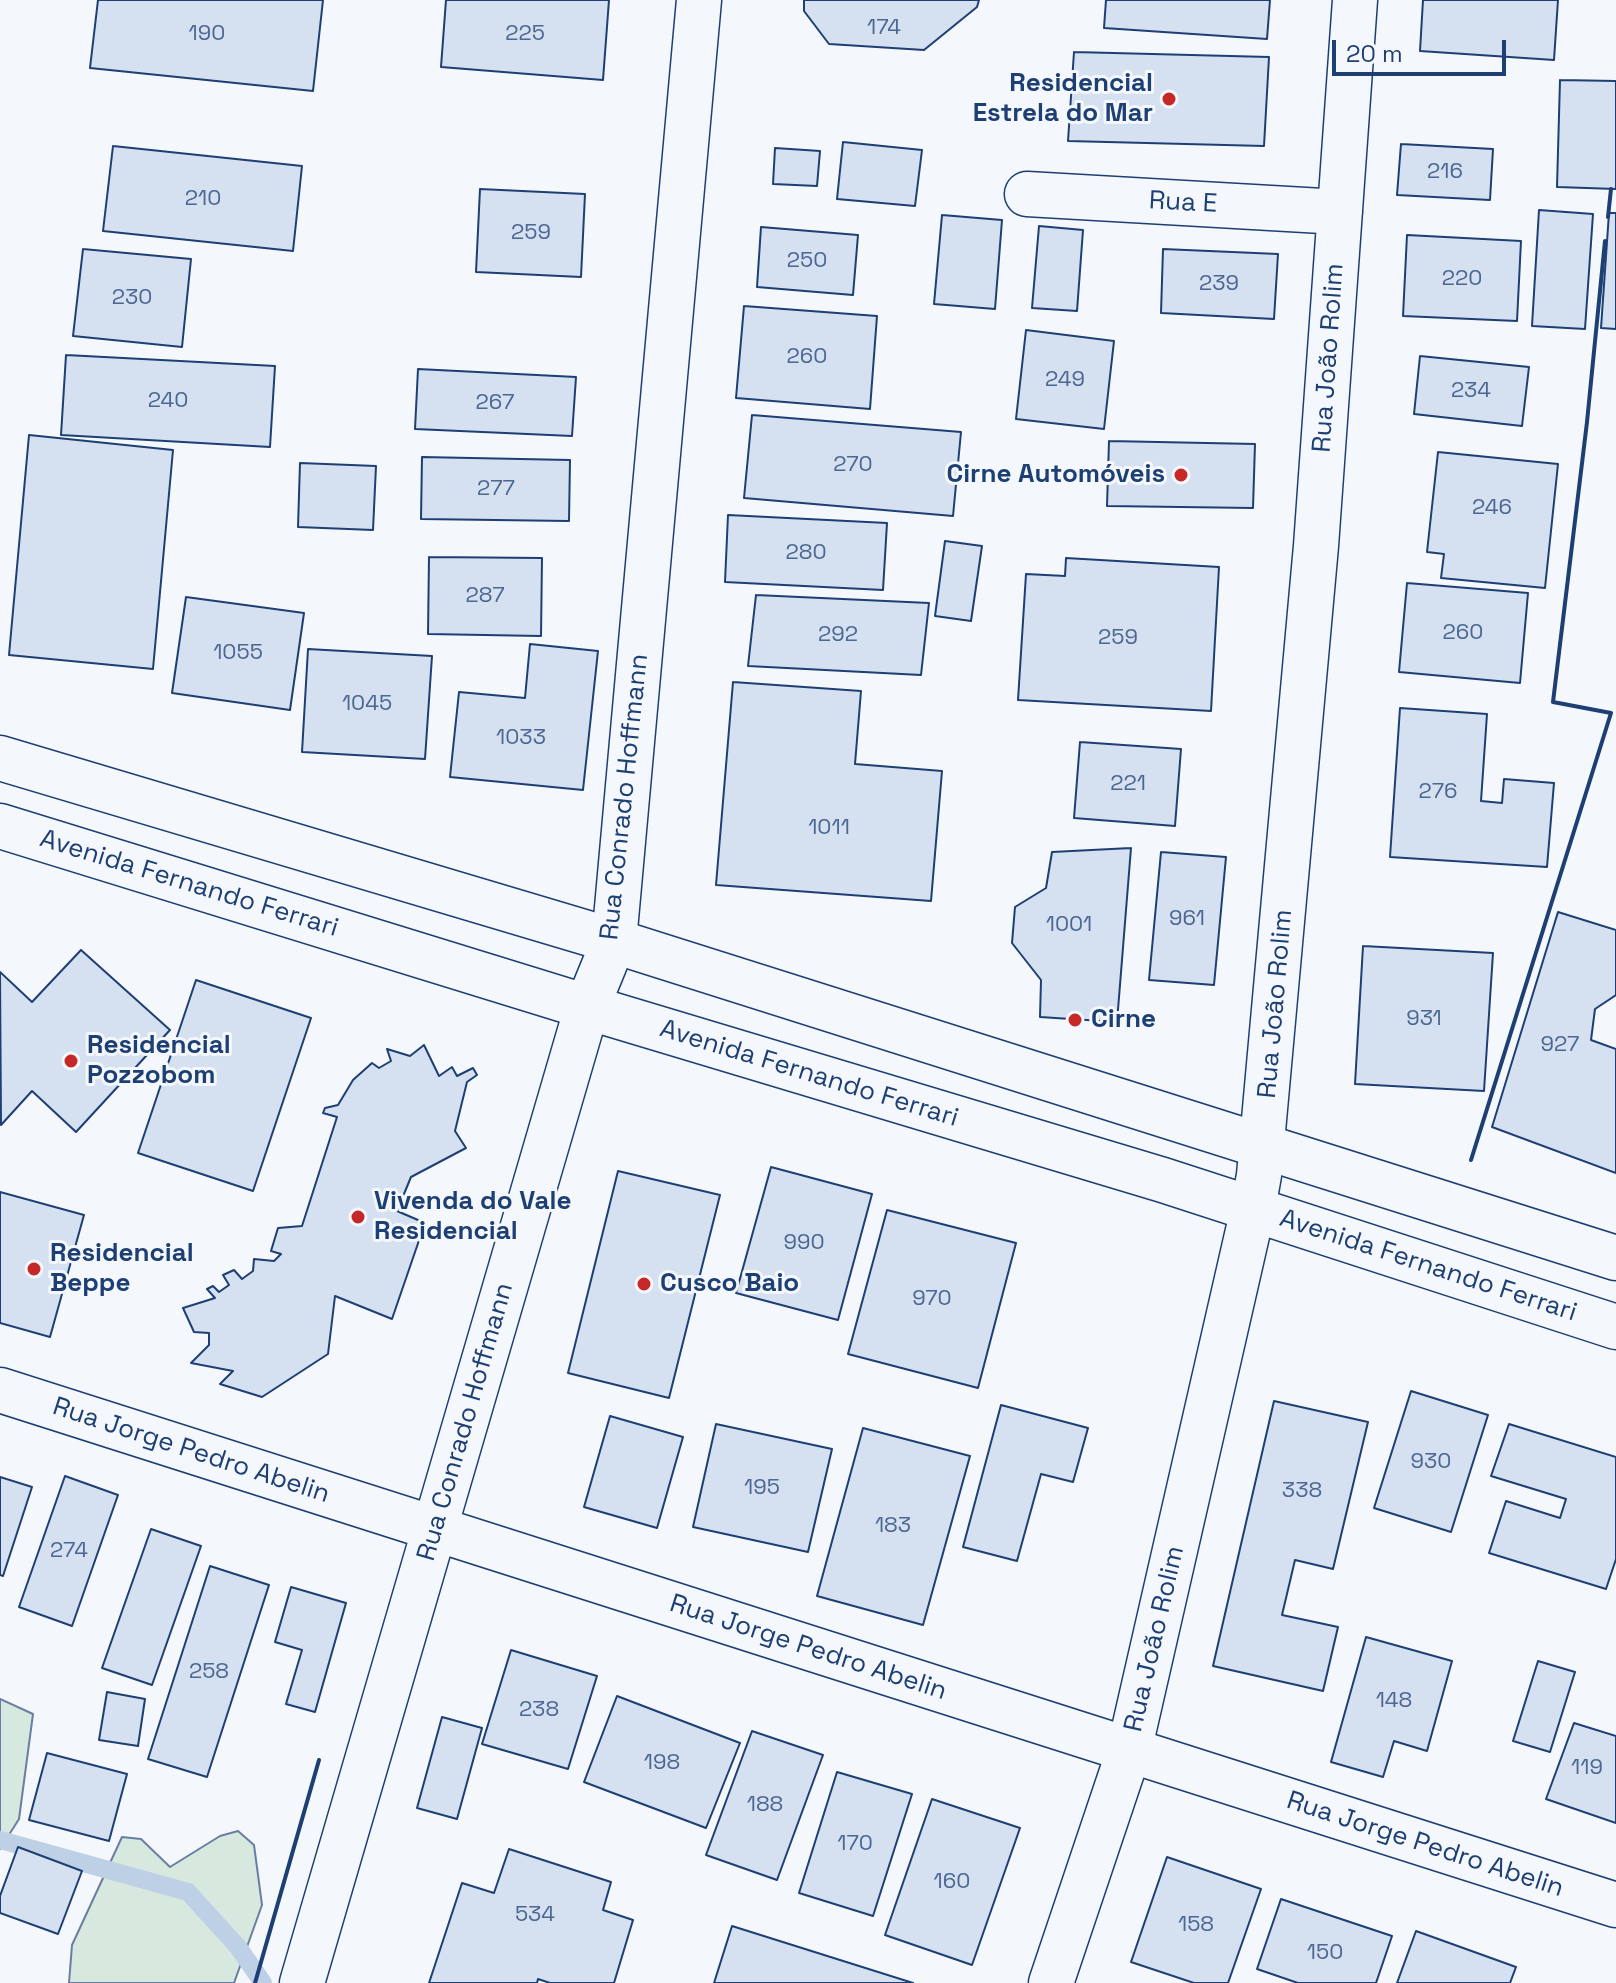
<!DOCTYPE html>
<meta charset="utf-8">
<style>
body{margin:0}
#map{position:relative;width:1616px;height:1983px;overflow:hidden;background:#f4f7fb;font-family:"Space Grotesk",sans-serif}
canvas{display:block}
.scale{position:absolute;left:1332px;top:40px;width:174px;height:36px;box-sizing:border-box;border:4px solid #1d3f73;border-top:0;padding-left:10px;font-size:24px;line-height:28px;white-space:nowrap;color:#1d3f73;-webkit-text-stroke:6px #f4f7fb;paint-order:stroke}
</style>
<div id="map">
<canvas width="1616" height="1983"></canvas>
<div class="scale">20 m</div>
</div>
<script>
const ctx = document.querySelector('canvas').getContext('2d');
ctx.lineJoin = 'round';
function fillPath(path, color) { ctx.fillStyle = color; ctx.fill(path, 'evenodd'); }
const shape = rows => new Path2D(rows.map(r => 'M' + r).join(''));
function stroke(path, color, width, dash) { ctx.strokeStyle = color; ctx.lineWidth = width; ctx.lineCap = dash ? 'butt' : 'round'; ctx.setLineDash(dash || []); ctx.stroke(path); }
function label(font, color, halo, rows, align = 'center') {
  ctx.font = font + ' "Space Grotesk",sans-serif'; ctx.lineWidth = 6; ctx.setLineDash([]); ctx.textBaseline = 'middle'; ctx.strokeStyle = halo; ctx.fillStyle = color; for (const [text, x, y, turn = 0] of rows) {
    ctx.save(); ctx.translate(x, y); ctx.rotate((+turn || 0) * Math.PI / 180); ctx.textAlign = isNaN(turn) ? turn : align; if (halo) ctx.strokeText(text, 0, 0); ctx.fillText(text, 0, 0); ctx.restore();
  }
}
const green = shape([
 [0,1699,33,1714,19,1819,0,1849,0,1699],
 [238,1831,254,1845,262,1905,234,1983,69,1983,72,1945,122,1837,141,1839,170,1867,220,1836,238,1831]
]);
fillPath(green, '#d7e8df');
stroke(green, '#687fa3', 2);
stroke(shape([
 [0,1840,188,1892,238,1947,263,1983]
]), '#bed0e5', 18);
const building = shape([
 [98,0,323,0,313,91,90,68,98,0],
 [446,0,609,0,603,80,441,67,446,0],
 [804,0,979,0,977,7,924,50,829,44,804,11,804,0],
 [1106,0,1270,0,1267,39,1104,28,1106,0],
 [1423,0,1558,0,1554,60,1420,51,1423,0],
 [1074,52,1269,57,1264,146,1068,141,1074,52],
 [1560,80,1616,81,1616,189,1557,187,1560,80],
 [843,142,922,150,915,206,837,199,843,142],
 [1401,144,1493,149,1490,200,1397,195,1401,144],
 [113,146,302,166,293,251,103,231,113,146],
 [775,148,820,151,817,186,773,184,775,148],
 [480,189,585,194,581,277,476,272,480,189],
 [1539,210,1593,214,1585,329,1532,326,1539,210],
 [1609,213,1616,213,1616,329,1601,328,1609,213],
 [942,215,1002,220,995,309,934,304,942,215],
 [1039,226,1083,230,1077,311,1032,308,1039,226],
 [761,227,858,235,853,295,757,287,761,227],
 [1407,235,1521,241,1517,321,1403,316,1407,235],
 [83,249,191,259,182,347,73,336,83,249],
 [1163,249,1278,254,1274,319,1161,313,1163,249],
 [744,306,877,316,870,409,736,398,744,306],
 [1026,330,1114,341,1104,429,1016,419,1026,330],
 [66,355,275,366,270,447,61,435,66,355],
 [1420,356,1529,367,1522,426,1414,414,1420,356],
 [418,369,576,377,572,436,415,429,418,369],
 [752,415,961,432,953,516,744,498,752,415],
 [29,435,173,450,153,669,9,655,29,435],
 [1109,441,1255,444,1253,508,1107,506,1109,441],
 [1438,452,1558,464,1545,588,1441,578,1444,554,1427,552,1438,452],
 [422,457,570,460,569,521,421,519,422,457],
 [300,463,376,466,373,530,298,527,300,463],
 [728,515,887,523,883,590,725,582,728,515],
 [945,541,982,546,971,621,935,616,945,541],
 [429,557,542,558,541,636,428,634,429,557],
 [1066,558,1219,567,1211,711,1018,700,1026,574,1065,576,1066,558],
 [1407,583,1528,593,1520,683,1399,672,1407,583],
 [756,595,929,603,921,675,748,666,756,595],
 [186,597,304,613,290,710,172,693,186,597],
 [530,644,598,651,583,790,450,777,459,692,525,698,530,644],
 [308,649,432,656,425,759,302,752,308,649],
 [733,682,861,691,855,764,942,771,931,901,716,885,733,682],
 [1400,708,1487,714,1481,801,1502,803,1504,779,1554,783,1547,867,1390,857,1400,708],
 [1080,742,1181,749,1175,826,1074,818,1080,742],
 [1131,848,1117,1022,1040,1017,1041,980,1012,943,1015,907,1046,888,1052,852,1131,848],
 [1161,852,1226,857,1214,985,1149,980,1161,852],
 [1558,912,1616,930,1616,995,1595,1009,1591,1040,1616,1049,1616,1173,1492,1127,1558,912],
 [1363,946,1493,953,1484,1091,1355,1084,1363,946],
 [81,950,170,1030,76,1132,32,1091,1,1125,0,972,32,1002,81,950],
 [196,980,311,1018,253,1191,138,1153,196,980],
 [424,1045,439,1076,452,1067,457,1076,473,1068,477,1075,467,1082,455,1131,466,1148,411,1177,397,1211,425,1223,392,1319,335,1296,328,1354,262,1397,220,1384,233,1371,191,1363,209,1345,209,1333,194,1332,183,1308,215,1298,207,1289,213,1286,219,1292,229,1285,223,1275,234,1270,242,1279,253,1271,254,1259,274,1261,281,1254,271,1251,278,1228,302,1226,337,1117,323,1113,325,1108,338,1105,353,1080,372,1063,379,1068,391,1061,387,1049,410,1056,424,1045],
 [771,1167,872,1194,838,1320,736,1293,771,1167],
 [618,1171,720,1195,669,1398,568,1373,618,1171],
 [0,1192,84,1215,50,1337,0,1323,0,1192],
 [887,1210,1016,1243,978,1388,848,1354,887,1210],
 [1411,1391,1488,1415,1451,1532,1374,1508,1411,1391],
 [1274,1401,1368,1422,1333,1569,1295,1560,1282,1615,1338,1627,1323,1691,1213,1666,1274,1401],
 [1001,1405,1088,1428,1073,1482,1041,1474,1017,1561,963,1547,1001,1405],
 [610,1416,683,1437,657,1528,584,1507,610,1416],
 [716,1424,832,1449,808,1552,693,1527,716,1424],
 [1509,1424,1616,1457,1616,1559,1606,1589,1489,1553,1506,1501,1560,1518,1566,1499,1491,1476,1509,1424],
 [863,1428,970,1456,923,1625,817,1596,863,1428],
 [65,1476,118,1495,72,1626,19,1607,65,1476],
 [0,1477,32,1487,3,1576,0,1575,0,1477],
 [151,1529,201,1546,152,1685,102,1668,151,1529],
 [210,1566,269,1585,207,1777,148,1759,210,1566],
 [291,1587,346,1603,315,1712,286,1704,302,1650,275,1642,291,1587],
 [1366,1637,1452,1661,1427,1751,1394,1741,1383,1777,1331,1762,1366,1637],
 [511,1650,597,1676,568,1769,482,1744,511,1650],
 [1538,1661,1575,1672,1550,1752,1513,1741,1538,1661],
 [107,1692,145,1699,138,1746,99,1740,107,1692],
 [617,1696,740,1743,706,1828,584,1782,617,1696],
 [442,1717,482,1728,457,1819,417,1808,442,1717],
 [1574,1723,1616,1736,1616,1823,1546,1799,1574,1723],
 [752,1731,823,1755,777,1880,706,1855,752,1731],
 [47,1753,127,1774,109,1841,29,1820,47,1753],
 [837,1772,912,1794,873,1916,799,1893,837,1772],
 [932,1799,1020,1828,972,1965,885,1935,932,1799],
 [18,1847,82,1871,58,1934,0,1913,0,1896,18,1847],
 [509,1849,611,1882,603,1910,633,1920,614,1983,550,1983,538,1979,537,1983,429,1983,462,1883,494,1893,509,1849],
 [1167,1857,1261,1889,1228,1983,1194,1983,1131,1962,1167,1857],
 [1281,1899,1392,1936,1376,1983,1298,1983,1257,1969,1281,1899],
 [732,1926,913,1983,714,1983,732,1926],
 [1416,1931,1516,1967,1510,1983,1397,1983,1416,1931]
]);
fillPath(building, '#d5e0f0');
stroke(building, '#1d3f73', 2);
const minor = shape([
 [1027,194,1340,212],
 [0,1390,1616,1905],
 [302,1983,587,1007,614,941,699,0],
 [1051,1983,1129,1751,1253,1209,1259,1175,1316,546,1355,0]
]);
const major = shape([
 [0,758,614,941,1616,1258],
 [0,826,587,1007,1163,1180,1616,1327]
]);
stroke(minor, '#1d3f73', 47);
stroke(major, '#1d3f73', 47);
stroke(minor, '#f4f7fb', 44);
stroke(major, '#f4f7fb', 44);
stroke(shape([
 [1608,217,1611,189],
 [1471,1160,1611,713,1553,702,1587,422,1605,241],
 [255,1983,319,1760]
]), '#1d3f73', 4);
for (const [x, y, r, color] of [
 [1169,99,8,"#c62828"],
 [1181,475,8,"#c62828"],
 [1075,1020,8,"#c62828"],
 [71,1061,8,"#c62828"],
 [358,1217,8,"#c62828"],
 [34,1269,8,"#c62828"],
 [644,1284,8,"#c62828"]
]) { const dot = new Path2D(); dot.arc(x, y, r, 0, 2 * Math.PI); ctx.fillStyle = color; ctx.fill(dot); stroke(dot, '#f4f7fb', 3); }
label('22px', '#4b6792', null, [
 ["174",884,28],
 ["190",207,34],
 ["225",525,34],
 ["216",1445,172],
 ["210",203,199],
 ["259",531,233],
 ["250",807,261],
 ["220",1462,279],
 ["239",1219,284],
 ["230",132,298],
 ["260",807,357],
 ["249",1065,380],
 ["234",1471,391],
 ["240",168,401],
 ["267",495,403],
 ["270",853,465],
 ["277",496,489],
 ["246",1492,508],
 ["280",806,553],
 ["287",485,596],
 ["260",1463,633],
 ["292",838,635],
 ["259",1118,638],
 ["1055",238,653],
 ["1045",367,704],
 ["1033",521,738],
 ["221",1128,784],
 ["276",1438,792],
 ["1011",829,828],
 ["961",1187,919],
 ["1001",1069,925],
 ["931",1424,1019],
 ["927",1560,1045],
 ["990",804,1243],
 ["970",932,1299],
 ["930",1431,1462],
 ["195",762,1488],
 ["338",1302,1491],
 ["183",893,1526],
 ["274",69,1551],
 ["258",209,1672],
 ["148",1394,1701],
 ["238",539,1710],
 ["198",662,1763],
 ["119",1587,1768],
 ["188",765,1805],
 ["170",855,1844],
 ["160",952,1882],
 ["534",535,1915],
 ["158",1196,1925],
 ["150",1325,1953]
]);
label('bold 26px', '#1d3f73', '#f4f7fb', [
 ["Residencial",1153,84,"right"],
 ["Estrela do Mar",1153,114,"right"],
 ["Cirne Automóveis",1165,475,"right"],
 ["Cirne",1091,1020],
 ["Residencial",87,1046],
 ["Pozzobom",87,1076],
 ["Vivenda do Vale",374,1202],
 ["Residencial",374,1232],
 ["Residencial",50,1254],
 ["Beppe",50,1284],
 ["Cusco Baio",660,1284]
], 'left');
label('26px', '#1d3f73', '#f4f7fb', [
 ["Rua E",1183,203,3],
 ["Rua João Rolim",1329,358,-86],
 ["Rua Conrado Hoffmann",625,797,-84],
 ["Avenida Fernando Ferrari",189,884,17],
 ["Rua João Rolim",1276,1004,-85],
 ["Avenida Fernando Ferrari",809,1074,17],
 ["Avenida Fernando Ferrari",1428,1266,18],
 ["Rua Conrado Hoffmann",466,1422,-74],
 ["Rua Jorge Pedro Abelin",191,1451,18],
 ["Rua João Rolim",1155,1639,-77],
 ["Rua Jorge Pedro Abelin",808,1648,18],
 ["Rua Jorge Pedro Abelin",1425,1845,18]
]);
</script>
